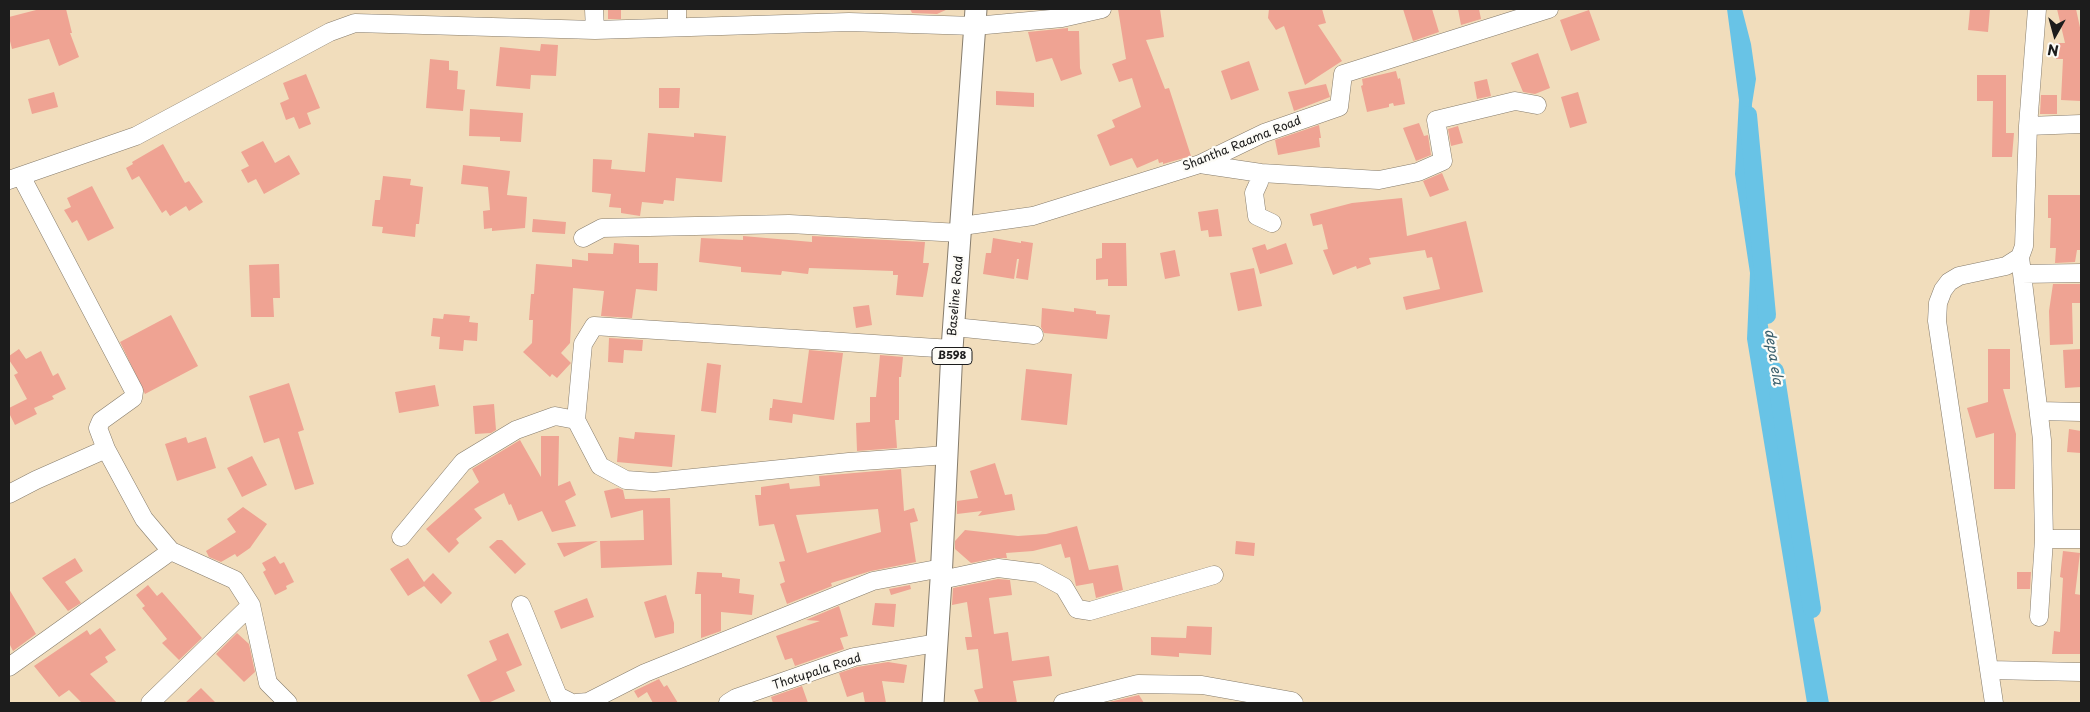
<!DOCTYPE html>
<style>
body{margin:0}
#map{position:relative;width:2090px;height:712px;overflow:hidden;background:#f1ddbc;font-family:"Playpen Sans",sans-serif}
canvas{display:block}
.frame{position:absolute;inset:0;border:10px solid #1c1c1c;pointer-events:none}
.north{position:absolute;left:2030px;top:10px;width:50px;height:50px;-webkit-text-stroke:4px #fdfcf7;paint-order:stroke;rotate:187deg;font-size:14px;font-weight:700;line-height:20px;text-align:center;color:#1c1c1c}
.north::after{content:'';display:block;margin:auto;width:18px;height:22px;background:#1c1c1c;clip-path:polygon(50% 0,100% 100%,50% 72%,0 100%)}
</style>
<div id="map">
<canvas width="2090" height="712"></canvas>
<div class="frame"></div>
<div class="north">N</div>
</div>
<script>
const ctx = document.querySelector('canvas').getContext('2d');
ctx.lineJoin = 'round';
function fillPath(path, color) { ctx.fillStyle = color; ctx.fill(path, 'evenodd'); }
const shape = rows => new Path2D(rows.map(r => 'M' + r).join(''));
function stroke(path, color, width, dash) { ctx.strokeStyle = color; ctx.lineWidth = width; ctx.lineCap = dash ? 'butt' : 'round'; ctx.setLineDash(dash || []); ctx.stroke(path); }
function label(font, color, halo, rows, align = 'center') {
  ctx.font = font + ' "Playpen Sans",sans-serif'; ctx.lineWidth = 4.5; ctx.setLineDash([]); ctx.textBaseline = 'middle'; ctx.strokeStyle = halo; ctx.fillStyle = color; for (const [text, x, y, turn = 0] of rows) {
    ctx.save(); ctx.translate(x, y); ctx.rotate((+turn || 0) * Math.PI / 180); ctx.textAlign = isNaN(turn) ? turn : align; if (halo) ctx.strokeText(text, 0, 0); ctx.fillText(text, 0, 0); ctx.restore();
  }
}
fillPath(shape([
 [1727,9,1742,9,1751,44,1756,79,1752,104,1749,175,1763,292,1800,543,1829,703,1807,703,1747,339,1750,273,1735,174,1739,100]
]), '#68c3e6');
stroke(shape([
 [1748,115,1767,315],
 [1775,371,1812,609]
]), '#68c3e6', 18);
fillPath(shape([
 [40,9,66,9,72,33,70,33,79,57,59,66,49,39,12,49,9,37,9,17],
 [608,9,621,9,621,19,608,19],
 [910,9,948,9,937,14,912,13],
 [1118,9,1160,9,1164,37,1146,40,1165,89,1169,88,1191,156,1163,164,1163,162,1159,163,1158,159,1137,168,1132,158,1110,166,1097,135,1115,127,1112,120,1141,107,1132,78,1119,82,1112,64,1126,59],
 [1269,9,1322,9,1326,23,1318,25,1342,61,1305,85,1284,26,1276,30,1268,18],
 [1403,9,1432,9,1439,32,1413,41],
 [1458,9,1479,9,1481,19,1461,25],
 [1970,9,1990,9,1988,32,1968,30],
 [2057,9,2076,9,2081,32,2081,101,2061,100,2063,59,2056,59,2056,43,2065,43],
 [1589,10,1600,40,1571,51,1560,20],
 [1068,28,1068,31,1079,31,1080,68,1082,74,1061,81,1052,58,1036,62,1028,32],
 [541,44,558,45,556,76,531,75,530,89,496,86,500,47,540,51],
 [1538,53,1550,88,1535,94,1523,92,1511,63],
 [430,59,449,61,449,70,458,71,457,89,465,90,463,111,426,108],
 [1249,61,1259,90,1231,100,1221,71],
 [1396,71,1398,79,1400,78,1405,104,1394,106,1393,103,1389,104,1389,107,1367,112,1361,86,1363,85,1362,79],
 [306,74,320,108,307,113,311,124,299,129,294,117,286,120,280,103,289,99,283,83],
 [1977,75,2006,75,2006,133,2014,133,2012,157,1992,157,1993,101,1977,101],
 [1487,79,1491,96,1477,99,1474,82],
 [1326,84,1330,97,1294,111,1288,92],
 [659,88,680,88,679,108,659,108],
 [996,91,1034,93,1034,107,996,105],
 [54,92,58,107,32,114,28,99],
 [1578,92,1587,123,1570,128,1561,97],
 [2041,95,2057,95,2057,114,2040,114],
 [470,109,523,113,521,142,500,141,500,137,469,136],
 [1419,123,1424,136,1428,135,1431,155,1416,161,1403,128],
 [1319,125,1321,138,1319,138,1320,147,1278,155,1275,140],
 [1458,126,1463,143,1451,146,1448,129],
 [648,133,694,137,694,133,726,136,722,182,676,178,674,201,664,200,663,204,642,202,640,216,621,213,621,208,609,207,611,194,592,192,593,159,612,160,611,169,645,172],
 [263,141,275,163,289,155,300,174,264,194,256,179,248,183,241,170,249,166,241,152],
 [163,144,185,183,189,181,203,202,189,211,186,206,170,216,166,210,162,213,139,176,132,180,126,168,133,164,132,162],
 [463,165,510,171,507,195,527,197,525,228,492,231,492,228,484,229,483,211,490,210,488,187,461,184],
 [1442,173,1449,190,1430,197,1423,181],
 [383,176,411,179,410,185,423,187,419,224,416,224,415,237,382,233,383,227,372,226,375,200,380,200],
 [92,186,114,228,88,241,77,220,72,223,64,210,71,207,67,198],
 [2048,195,2081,195,2081,250,2077,250,2075,262,2055,263,2056,248,2050,248,2051,218,2048,218],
 [1402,198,1407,236,1466,221,1483,292,1406,310,1403,297,1440,289,1432,257,1427,258,1425,250,1369,258,1371,264,1357,269,1356,266,1333,275,1323,250,1328,249,1322,224,1313,226,1310,214,1352,203],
 [1218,209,1222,236,1209,237,1208,230,1201,231,1198,212],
 [533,219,566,222,565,234,532,232],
 [743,236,812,242,812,236,925,242,923,263,929,263,923,297,896,295,898,275,893,275,893,271,809,268,808,274,782,271,781,275,741,272,741,267,699,262,701,238,743,240],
 [993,238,1021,243,1021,241,1033,243,1028,280,1016,278,1019,259,1017,259,1014,279,983,274,986,253,991,253],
 [614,243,639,245,639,263,658,263,657,291,636,289,632,318,601,316,604,291,573,288,570,343,561,353,571,363,557,378,552,374,550,377,523,352,532,343,533,320,529,320,531,294,534,294,536,264,572,267,572,259,588,261,588,253,613,254],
 [1102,243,1126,243,1127,286,1108,286,1108,279,1096,280,1096,259,1102,258],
 [1286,243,1293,264,1260,274,1252,248,1265,244,1267,250],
 [1175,250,1180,276,1165,279,1160,253],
 [279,264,280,298,273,298,274,317,251,317,249,265],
 [1254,268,1262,306,1238,311,1230,273],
 [2053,284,2081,284,2081,303,2072,303,2073,344,2050,345,2049,311],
 [869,305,872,325,856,328,853,307],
 [1042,308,1074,312,1074,308,1096,311,1096,314,1110,315,1107,339,1044,333,1041,327],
 [444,314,470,316,469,322,478,323,477,341,464,340,463,351,439,349,440,337,431,336,433,318,443,319],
 [171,315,198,366,145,394,120,342],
 [609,338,643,340,642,351,624,350,623,363,608,362],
 [19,349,26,359,41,351,53,376,58,373,66,389,52,396,54,399,34,408,37,414,15,425,9,413,9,408,27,399,14,375,18,373,9,360,9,356],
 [1988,349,2010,349,2010,389,2003,389,2016,434,2015,489,1994,489,1994,433,1976,438,1967,408,1988,402],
 [2081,349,2081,387,2065,388,2063,350],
 [809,350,843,353,834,420,793,414,792,423,769,420,770,408,772,408,773,399,802,403],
 [880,355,903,357,901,377,899,377,899,420,895,420,897,448,857,451,856,423,870,422,870,397,876,397],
 [707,363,721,365,716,413,701,411],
 [1026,369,1072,374,1067,425,1021,420],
 [289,383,304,430,298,432,314,484,295,490,279,438,264,443,249,396],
 [435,385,439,406,399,413,395,392],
 [494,404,496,430,491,433,475,434,473,406],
 [2069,429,2081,431,2081,453,2067,452],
 [635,432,675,435,672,467,617,462,619,437,634,439],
 [541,436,559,436,558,486,570,481,576,495,565,501,576,526,552,532,542,511,518,521,511,504,509,505,504,493,474,509,482,518,456,539,459,543,449,553,426,529,479,482,472,469,520,440,541,477],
 [186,437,188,443,206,437,216,468,177,481,165,444],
 [252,456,267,485,242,497,227,468],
 [995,463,1005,495,1012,494,1015,510,978,516,982,511,957,514,957,501,978,498,970,471],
 [901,469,904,511,914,508,918,521,910,523,916,562,871,571,831,583,832,586,787,604,780,584,785,582,779,562,785,561,774,524,759,526,755,495,761,495,761,487,789,483,790,489,820,486,819,476],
 [878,509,881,532,807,553,796,515],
 [618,488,623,490,625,499,670,498,672,565,601,568,600,541,644,540,643,510,611,518,604,491],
 [243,507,267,524,250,548,237,557,235,554,221,562,209,557,206,551,236,532,227,519],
 [1077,526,1089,570,1118,565,1123,590,1096,598,1093,583,1076,586,1070,557,1065,558,1061,544,1033,551,1006,553,1007,558,996,558,971,563,955,549,955,541,965,530,1018,536,1046,534],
 [497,540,502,540,526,564,515,574,489,547],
 [598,541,564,557,557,543],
 [1236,541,1255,543,1254,556,1235,554],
 [2063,551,2080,553,2075,594,2081,595,2081,654,2052,654,2054,631,2060,632,2063,578,2060,577],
 [275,556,280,564,284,562,294,582,286,586,287,589,275,595,263,572,266,570,262,563],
 [75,558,83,571,65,582,81,603,68,611,42,578],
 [408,558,424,582,433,573,452,593,441,604,424,586,408,596,390,569],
 [697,572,722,573,722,577,740,579,739,593,754,595,752,615,721,612,721,631,701,638,701,594,695,594],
 [2017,572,2031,572,2030,589,2017,589],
 [998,579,1010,580,1012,595,989,598,994,634,1008,632,1012,661,1049,656,1052,676,1013,681,1017,703,979,703,974,690,983,688,978,649,967,650,965,637,972,637,967,602,952,605,953,588],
 [148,585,157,596,162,592,202,638,179,660,162,643,167,639,142,608,145,606,136,595],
 [910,585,911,589,891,595,889,589],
 [9,589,36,634,13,651,9,643],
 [666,595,674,623,674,633,655,638,644,602],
 [587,598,594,617,561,629,554,611],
 [875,603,896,604,894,627,872,625],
 [839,606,848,636,840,638,844,649,795,666,792,658,785,660,776,636,820,621,806,620],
 [1187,626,1212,627,1211,655,1179,653,1179,657,1151,655,1151,637,1186,638],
 [100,628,116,650,105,657,108,662,90,674,117,703,82,703,69,690,59,697,34,666,87,630,90,635],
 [237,633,249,644,255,672,244,682,216,654],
 [508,633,522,665,506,672,515,691,488,703,481,703,467,675,497,660,489,641],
 [888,662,907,665,904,683,882,681,886,703,865,703,863,692,847,697,839,673,857,667],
 [659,679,664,687,667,685,678,703,653,703,647,692,638,698,634,691],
 [802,686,808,703,773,703,771,697],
 [201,688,216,703,185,703],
 [1139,695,1144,703,1105,703]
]), '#efa393');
const minor = shape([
 [594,9,595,30],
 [677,9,677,27],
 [2037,9,2028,126,2024,246,2020,257,2042,440,2044,539,2039,617],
 [2028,126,2081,124],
 [1200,164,1261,173,1379,180,1418,172,1443,161,1436,120,1515,101,1537,105],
 [1261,173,1259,182,1254,193,1257,216,1272,223],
 [21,176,134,391,133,398,101,421,98,428,106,449,144,519,171,551,235,580,251,605,268,683,288,703],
 [9,180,136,136,330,32,355,23,595,30,849,22,975,26,1062,18,1102,9],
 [962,226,1033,216,1200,164,1264,133,1339,107,1343,74,1549,9],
 [583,238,602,228,789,224,961,233],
 [2022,274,2081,273],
 [954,327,1034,335],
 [2040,411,2081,412],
 [576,420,583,344,594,326,952,349],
 [9,494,36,480,106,449],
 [401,537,463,462,516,430,555,416,576,420,600,466,626,480,654,482,849,462,947,455],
 [2044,539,2081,539],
 [941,580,998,568,1038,573,1064,587,1077,609,1090,611,1214,575],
 [521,605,558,696,572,703],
 [9,667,171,551],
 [1990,670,2081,672],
 [150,703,251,605],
 [576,703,588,702,645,673,873,581,942,568],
 [728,703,736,698,854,657,937,643],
 [1063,703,1138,684,1202,685,1292,701,1294,703],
 [1994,703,1937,321,1938,303,1943,290,1949,282,1959,276,2006,266,2020,257]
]);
const major = shape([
 [933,703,941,580,952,349,976,9]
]);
stroke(minor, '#867c6c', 19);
stroke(major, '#867c6c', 23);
stroke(minor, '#fff', 18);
stroke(major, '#fff', 21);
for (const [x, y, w] of [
 [952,356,40]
]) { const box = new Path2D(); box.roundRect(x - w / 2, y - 8.5, w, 17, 4); ctx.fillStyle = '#fdfcf7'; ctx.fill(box); stroke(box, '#1c1c1c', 1); }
label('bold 11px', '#1c1c1c', null, [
 ["B598",952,356]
]);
label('12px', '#1c1c1c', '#fdfcf7', [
 ["Shantha Raama Road",1242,144,-22],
 ["Baseline Road",956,296,-85],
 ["Thotupala Road",817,672,-18]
]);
label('italic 14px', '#3a5f6d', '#fdfcf7', [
 ["depa ela",1773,357,81]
]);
</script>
